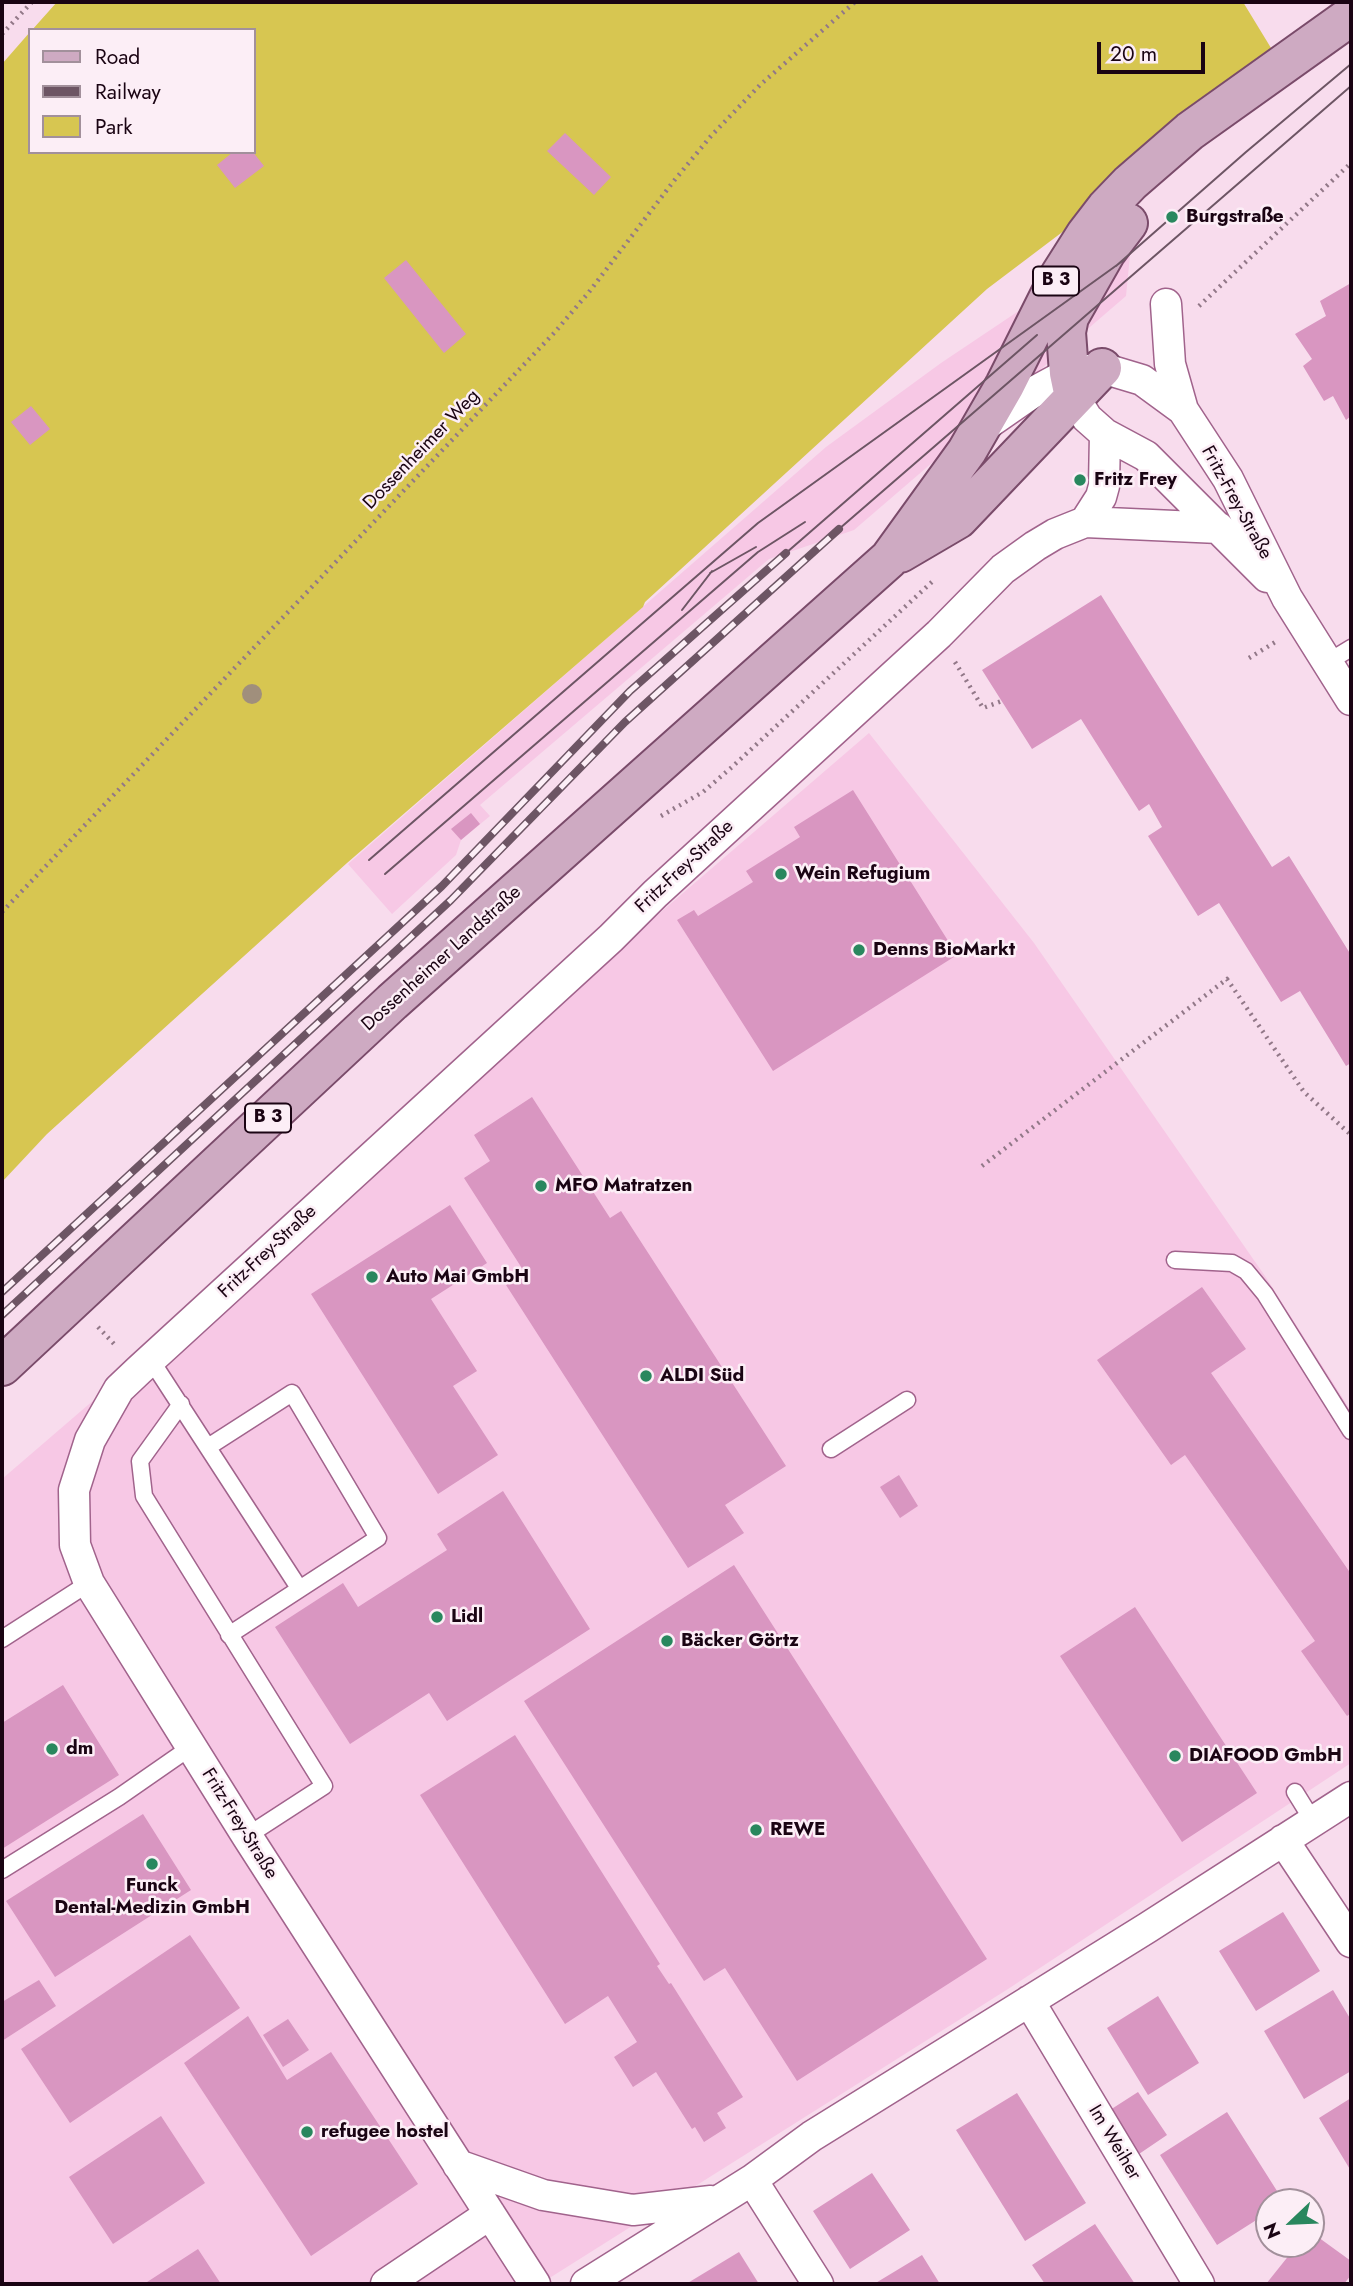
<!DOCTYPE html>
<meta charset="utf-8">
<style>
body{margin:0}
#map{position:relative;width:1353px;height:2286px;overflow:hidden;background:#f8dced;font-family:Jost,sans-serif}
canvas{display:block}
.frame{position:absolute;inset:0;border:4px solid #1a0413;pointer-events:none}
.legend{position:absolute;left:28px;top:28px;width:228px;height:126px;box-sizing:border-box;background:#fceef6;border:2px solid #a2909b;margin:0;padding:9px 12px;list-style:none;font-size:21px;color:#1a0413}
.legend li{display:flex;align-items:center;gap:14px;height:35px}
.legend b{width:35px;border:2px solid #a2909b}
.north{position:absolute;left:1255px;top:2188px;width:70px;height:70px;box-sizing:border-box;background:#fceef6;border:2px solid #a2909b;border-radius:50%;rotate:247deg;font-size:19px;font-weight:700;line-height:28px;text-align:center;color:#1a0413}
.north::after{content:'';display:block;margin:auto;width:24px;height:32px;background:#29875e;clip-path:polygon(50% 0,100% 100%,50% 72%,0 100%)}
.scale{position:absolute;left:1097px;top:42px;width:108px;height:32px;box-sizing:border-box;border:4px solid #1a0413;border-top:0;padding-left:9px;font-size:21px;line-height:24px;white-space:nowrap;color:#1a0413;-webkit-text-stroke:5px #fceef6;paint-order:stroke}
</style>
<div id="map">
<canvas width="1353" height="2286"></canvas>
<div class="frame"></div>
<ul class="legend">
<li><b style="height:9px;background:#ceaac2"></b>Road</li>
<li><b style="height:9px;background:#6d5564"></b>Railway</li>
<li><b style="height:19px;background:#d7c651"></b>Park</li>
</ul>
<div class="north">N</div>
<div class="scale">20 m</div>
</div>
<script>
const ctx = document.querySelector('canvas').getContext('2d');
ctx.lineJoin = 'round';
function fillPath(path, color) { ctx.fillStyle = color; ctx.fill(path, 'evenodd'); }
const shape = rows => new Path2D(rows.map(r => 'M' + r).join(''));
function stroke(path, color, width, dash) { ctx.strokeStyle = color; ctx.lineWidth = width; ctx.lineCap = dash ? 'butt' : 'round'; ctx.setLineDash(dash || []); ctx.stroke(path); }
function label(font, color, halo, rows, align = 'center') {
  ctx.font = font + ' Jost,sans-serif'; ctx.lineWidth = 5; ctx.setLineDash([]); ctx.textBaseline = 'middle'; ctx.strokeStyle = halo; ctx.fillStyle = color; for (const [text, x, y, turn = 0] of rows) {
    ctx.save(); ctx.translate(x, y); ctx.rotate((+turn || 0) * Math.PI / 180); ctx.textAlign = isNaN(turn) ? turn : align; if (halo) ctx.strokeText(text, 0, 0); ctx.fillText(text, 0, 0); ctx.restore();
  }
}
fillPath(shape([
 [1132,235,1126,296,854,530,769,559,480,805,490,816,461,840,456,855,392,914,348,864,826,447,941,363],
 [869,733,1034,943,1267,1279,1351,1411,1351,1763,1008,1989,540,2284,2,2284,2,1479]
]), '#f7c8e5');
fillPath(shape([
 [57,2,1243,2,1282,66,987,289,645,602,643,607,347,863,47,1134,2,1182,2,64,30,32,30,152,254,152,254,30,32,30]
]), '#d7c651');
fillPath(shape([
 [565,133,611,177,594,195,547,151],
 [233,152,253,152,264,166,235,188,217,165],
 [406,260,466,334,444,353,384,278],
 [1351,283,1351,416,1346,420,1333,396,1324,401,1303,366,1312,359,1295,334,1326,316,1320,301],
 [31,406,50,429,30,445,11,422],
 [1101,595,1272,867,1289,856,1351,955,1351,1063,1346,1066,1300,991,1281,1002,1219,903,1198,916,1148,836,1162,827,1149,804,1139,811,1081,719,1032,749,982,670],
 [853,790,957,955,773,1071,677,920,694,910,698,916,753,882,746,871,800,837,794,827],
 [471,813,480,824,461,840,451,829],
 [532,1097,610,1218,621,1211,786,1466,725,1505,744,1533,688,1568,506,1285,525,1273,464,1178,490,1161,474,1135],
 [450,1205,487,1263,431,1299,477,1371,453,1386,498,1455,438,1494,311,1294],
 [1202,1287,1246,1349,1211,1373,1351,1574,1351,1713,1347,1716,1301,1651,1315,1641,1185,1455,1171,1465,1097,1360],
 [899,1475,918,1506,900,1518,880,1487],
 [503,1491,590,1629,447,1721,429,1693,350,1744,275,1627,343,1583,358,1607,447,1550,437,1534],
 [734,1565,987,1959,797,2081,725,1968,704,1981,524,1701],
 [1135,1607,1257,1793,1182,1842,1060,1656],
 [63,1685,119,1775,2,1849,2,1723],
 [515,1735,660,1964,657,1966,669,1984,671,1983,743,2097,717,2113,726,2128,704,2142,695,2127,692,2129,656,2072,633,2087,614,2057,637,2042,608,1996,565,2024,420,1795],
 [143,1814,191,1890,55,1977,6,1901],
 [1283,1912,1320,1971,1256,2011,1219,1951],
 [190,1935,240,2008,70,2123,21,2049],
 [39,1980,56,2006,2,2041,2,2002],
 [1333,1990,1351,2020,1351,2071,1304,2099,1264,2031],
 [1158,1996,1199,2063,1148,2095,1107,2028],
 [248,2016,287,2080,331,2052,418,2184,311,2256,184,2063],
 [288,2019,309,2050,283,2067,263,2035],
 [1138,2092,1167,2135,1139,2154,1110,2110],
 [1017,2093,1086,2203,1025,2241,956,2130],
 [1351,2098,1351,2171,1319,2118],
 [1227,2112,1284,2202,1269,2202,1269,2212,1217,2245,1160,2155],
 [161,2116,205,2183,113,2244,69,2177],
 [872,2173,910,2230,850,2269,813,2211],
 [1095,2224,1135,2284,1045,2284,1032,2265],
 [1311,2232,1351,2261,1351,2275,1344,2284,1266,2284,1298,2244,1311,2244],
 [198,2249,221,2284,144,2284],
 [739,2252,759,2284,686,2284],
 [922,2255,940,2284,874,2284]
]), '#d996c1');
const lane = shape([
 [1328,662,1351,648],
 [1175,1260,1232,1263,1246,1271,1265,1294,1351,1431],
 [151,1360,299,1588],
 [181,1404,140,1461,144,1496,324,1786,247,1836],
 [208,1447,292,1393,378,1538,229,1635],
 [831,1449,907,1400],
 [2,1639,89,1583],
 [1295,1792,1313,1821],
 [2,1870,119,1797,191,1747]
]);
const street = shape([
 [1166,304,1170,364,1183,410,1228,479,1287,598,1351,700],
 [1074,397,1087,418,1105,434,1146,456,1267,577],
 [983,427,1032,393,1069,373,1102,368,1142,380,1183,410],
 [1085,522,1101,497,1104,486,1105,434],
 [1283,1840,1351,1942],
 [1029,2001,1199,2284],
 [458,2165,543,2195,633,2210,711,2201],
 [752,2180,818,2284],
 [386,2284,490,2214],
 [535,2284,247,1836,89,1583,75,1545,74,1490,90,1440,119,1389,139,1370,611,938,655,894,939,634,1003,569,1035,546,1055,534,1085,522,1219,528],
 [586,2284,752,2180,812,2136,1147,1928,1351,1797]
]);
const primary = shape([
 [1074,397,1069,373,1066,332,1069,317,1106,252,1128,223],
 [900,553,958,519,1102,368],
 [2,1366,392,1002,889,559,967,451,1005,385,1060,275,1086,234,1106,208,1130,183,1190,131,1351,16]
]);
stroke(lane, '#a1638c', 19);
stroke(street, '#a1638c', 33);
stroke(primary, '#7a4b6a', 42);
stroke(shape([
 [2,34,32,2],
 [1199,306,1351,163],
 [1249,658,1277,641],
 [955,662,983,708,1002,701],
 [661,816,703,792,732,767,934,580],
 [2,912,555,332,589,292,673,182,711,136,760,85,855,2],
 [982,1166,1227,979,1304,1092,1351,1135],
 [98,1327,116,1346]
]), '#927888', 4.5, [2, 5]);
stroke(lane, '#fff', 16);
stroke(street, '#fff', 30);
stroke(primary, '#ceaac2', 38);
stroke(shape([
 [1116,266,1246,152,1351,64],
 [839,529,1351,86],
 [786,553,1037,335],
 [710,573,756,547],
 [682,610,712,571],
 [369,860,758,523,1124,260],
 [385,874,758,552,805,522]
]), '#6d5564', 2);
const rail = shape([
 [2,1292,442,886,630,691,786,553],
 [2,1315,451,900,625,722,839,529]
]);
stroke(rail, '#6d5564', 8);
stroke(rail, '#fceef6', 5, [16]);
ctx.fillStyle = '#a08f7c';
for (const [x, y] of [
 [252,694]
]) { ctx.beginPath(); ctx.arc(x, y, 10, 0, 2 * Math.PI); ctx.fill(); }
for (const [x, y, r, color] of [
 [1172,217,7,"#29875e"],
 [1080,480,7,"#29875e"],
 [781,874,7,"#29875e"],
 [859,950,7,"#29875e"],
 [541,1186,7,"#29875e"],
 [372,1277,7,"#29875e"],
 [646,1376,7,"#29875e"],
 [437,1617,7,"#29875e"],
 [667,1641,7,"#29875e"],
 [52,1749,7,"#29875e"],
 [1175,1756,7,"#29875e"],
 [756,1830,7,"#29875e"],
 [152,1864,7,"#29875e"],
 [307,2132,7,"#29875e"]
]) { const dot = new Path2D(); dot.arc(x, y, r, 0, 2 * Math.PI); ctx.fillStyle = color; ctx.fill(dot); stroke(dot, '#fceef6', 2.5); }
for (const [x, y, w] of [
 [1056,281,46],
 [268,1118,46]
]) { const box = new Path2D(); box.roundRect(x - w / 2, y - 14.5, w, 29, 5); ctx.fillStyle = '#fceef6'; ctx.fill(box); stroke(box, '#1a0413', 2); }
label('bold 18px', '#1a0413', null, [
 ["B 3",1056,281],
 ["B 3",268,1118]
]);
label('bold 19px', '#1a0413', '#fceef6', [
 ["Burgstraße",1186,217],
 ["Fritz Frey",1094,480],
 ["Wein Refugium",795,874],
 ["Denns BioMarkt",873,950],
 ["MFO Matratzen",555,1186],
 ["Auto Mai GmbH",386,1277],
 ["ALDI Süd",660,1376],
 ["Lidl",451,1617],
 ["Bäcker Görtz",681,1641],
 ["dm",66,1749],
 ["DIAFOOD GmbH",1189,1756],
 ["REWE",770,1830],
 ["Funck",152,1886,"center"],
 ["Dental-Medizin GmbH",152,1908,"center"],
 ["refugee hostel",321,2132]
], 'left');
label('19px', '#1a0413', '#fceef6', [
 ["Dossenheimer Weg",422,450,-46],
 ["Fritz-Frey-Straße",1236,503,61],
 ["Fritz-Frey-Straße",685,867,-43],
 ["Dossenheimer Landstraße",442,959,-42],
 ["Fritz-Frey-Straße",268,1252,-43],
 ["Fritz-Frey-Straße",239,1824,58],
 ["Im Weiher",1114,2143,59]
]);
</script>
